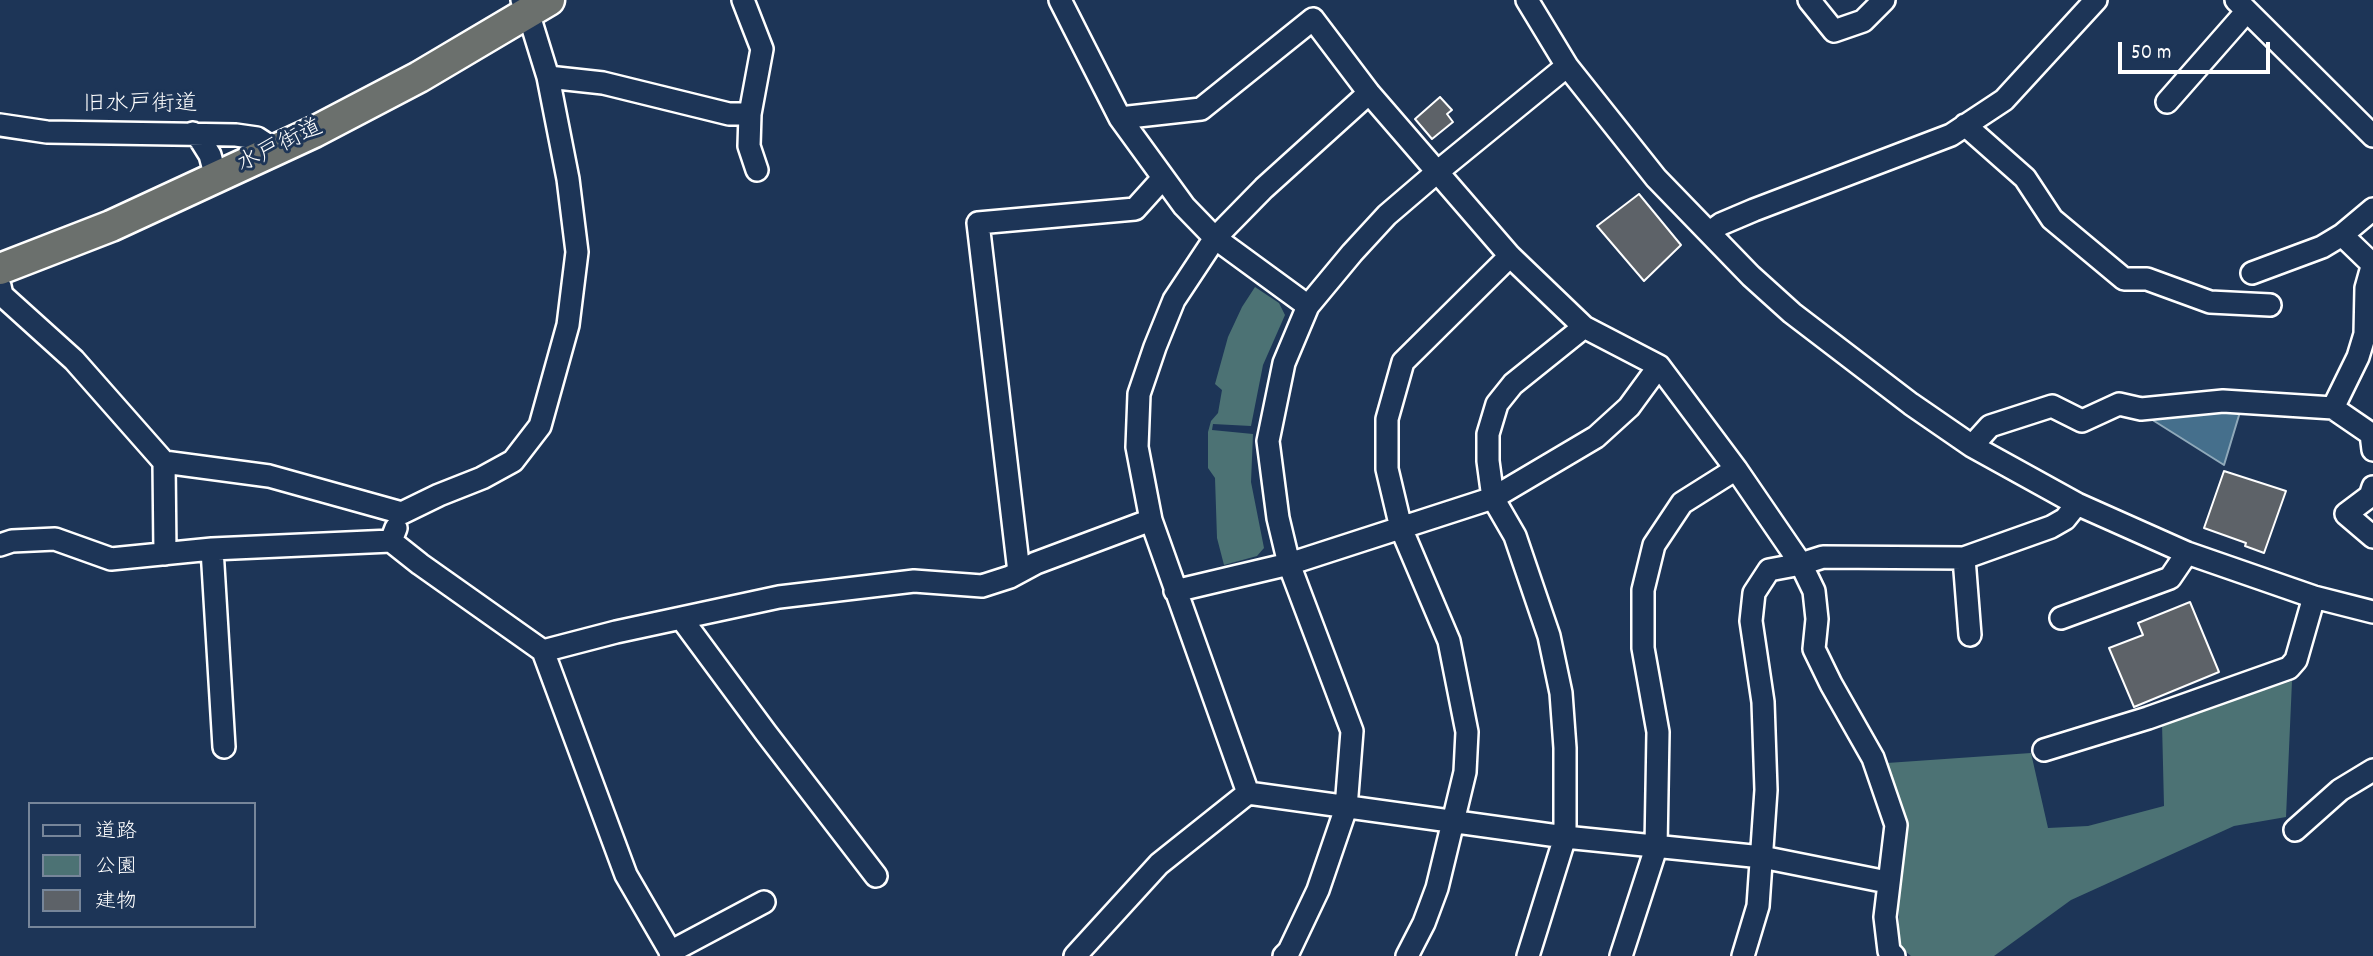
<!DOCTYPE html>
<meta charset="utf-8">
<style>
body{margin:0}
#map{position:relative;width:2373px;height:956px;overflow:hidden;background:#1d3557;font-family:Dekko,"Klee One",sans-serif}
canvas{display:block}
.legend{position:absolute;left:28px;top:802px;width:228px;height:126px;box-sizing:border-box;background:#1d3557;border:2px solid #77869a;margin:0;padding:9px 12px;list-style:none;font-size:21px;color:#fff}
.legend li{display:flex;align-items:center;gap:14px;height:35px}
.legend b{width:35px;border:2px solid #77869a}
.scale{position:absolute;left:2118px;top:42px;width:152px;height:32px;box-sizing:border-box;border:4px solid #fff;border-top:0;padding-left:9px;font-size:21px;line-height:24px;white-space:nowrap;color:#fff;-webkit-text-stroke:5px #1d3557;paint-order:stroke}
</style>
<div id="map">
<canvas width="2373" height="956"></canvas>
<ul class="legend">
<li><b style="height:9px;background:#1d3557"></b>道路</li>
<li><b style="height:19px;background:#4c7274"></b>公園</li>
<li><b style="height:19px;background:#5d6268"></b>建物</li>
</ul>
<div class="scale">50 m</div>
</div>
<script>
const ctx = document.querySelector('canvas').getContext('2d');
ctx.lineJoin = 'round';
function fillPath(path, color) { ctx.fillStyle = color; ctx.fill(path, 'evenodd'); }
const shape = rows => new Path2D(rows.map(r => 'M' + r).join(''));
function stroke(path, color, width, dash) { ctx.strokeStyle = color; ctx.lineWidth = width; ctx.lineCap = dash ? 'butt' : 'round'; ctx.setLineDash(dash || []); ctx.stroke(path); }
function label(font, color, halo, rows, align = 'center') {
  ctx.font = font + ' Dekko,"Klee One",sans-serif'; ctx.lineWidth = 6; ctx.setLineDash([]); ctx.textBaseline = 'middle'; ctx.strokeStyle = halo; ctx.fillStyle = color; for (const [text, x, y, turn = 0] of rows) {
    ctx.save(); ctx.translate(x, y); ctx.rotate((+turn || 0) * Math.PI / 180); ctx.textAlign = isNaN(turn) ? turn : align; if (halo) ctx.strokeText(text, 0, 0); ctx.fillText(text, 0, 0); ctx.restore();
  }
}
fillPath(shape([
 [1255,287,1279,303,1285,315,1263,365,1251,426,1213,424,1212,430,1253,434,1251,482,1264,548,1257,556,1224,565,1217,538,1215,478,1208,468,1208,432,1211,421,1218,413,1222,390,1215,384,1228,337,1242,307],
 [2292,681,2286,817,2234,826,2071,900,1994,956,1911,956,1899,946,1899,869,1908,823,1887,763,2031,753,2048,828,2088,826,2164,806,2162,723]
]), '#4c7274');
const water = shape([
 [2222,407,2240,412,2224,465,2143,414,2222,407]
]);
fillPath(water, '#456f8c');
stroke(water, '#8fa9ba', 2);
const building = shape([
 [1440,97,1452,110,1447,114,1453,122,1432,139,1415,119,1440,97],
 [1639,194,1681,245,1644,281,1597,226,1639,194],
 [2224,471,2286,491,2264,553,2245,546,2246,543,2204,528,2224,471],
 [2190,602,2219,672,2134,707,2109,648,2143,635,2138,623,2190,602]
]);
fillPath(building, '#5d6268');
stroke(building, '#fff', 2);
const minor = shape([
 [743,0,762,49,750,114,749,146,757,170],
 [1060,0,1120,118,1184,206,1215,238,1308,306],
 [1527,0,1567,66,1656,178,1751,276,1792,313,1911,404,1972,446,2077,504,2187,553,2314,597,2373,612],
 [1809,0,1834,31,1863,21,1884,0],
 [2236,0,2373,136],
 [548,77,603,83,729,114,750,114],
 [2167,102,2247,11],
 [1120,118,1201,109,1313,19,1369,93,1510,256,1584,327,1659,366,1736,469,1801,564,1823,557,1964,558,2051,527,2065,519,2077,504],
 [0,125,47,132,236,135,257,138,277,151],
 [1965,125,2025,178,2052,219,2124,279,2147,279,2210,302,2270,305],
 [193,133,200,139,210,155,214,170,211,181],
 [1710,232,1721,224,1754,210,1951,135,2004,100,2096,0],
 [2342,235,2372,264],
 [2252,273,2322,247,2342,235,2373,209],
 [0,286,2,295,74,360,164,462,269,476,402,513,439,495,482,478,513,461,540,426,568,325,577,252,568,179,548,77,528,12,522,0],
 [2333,408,2358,357,2365,334,2366,288,2373,263],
 [1972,446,1990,426,2052,406,2082,421,2119,404,2141,409,2223,401,2333,408,2371,434,2373,450],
 [164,462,165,554],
 [2373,487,2370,496,2346,514,2373,537],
 [391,541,420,564,543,651,616,632,779,597,914,581,982,586,1010,577,1036,563,1151,520],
 [0,545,12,541,55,539,111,559,212,549,391,541,396,528],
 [212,549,224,747],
 [1964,558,1970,635],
 [1019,572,978,223,1135,209,1163,178],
 [1175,591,1289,564,1493,498,1596,437,1629,407,1659,366],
 [681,618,766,733,876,876],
 [2061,618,2170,578,2187,553],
 [543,651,626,875,673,956],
 [2044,750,2148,718,2289,668,2296,660,2314,597],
 [1248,793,1151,520,1137,447,1139,394,1155,347,1174,300,1215,238,1264,188,1369,93],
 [2295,830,2340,790,2373,770],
 [670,952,764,902],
 [1075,956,1159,864,1248,793,1565,837,1762,857,1887,882],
 [1284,956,1289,951,1318,890,1346,808,1352,731,1289,564,1278,518,1268,441,1284,363,1308,306,1352,253,1387,215,1436,173,1567,66],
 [1407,956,1424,923,1437,888,1465,772,1467,732,1449,641,1401,528,1387,469,1387,419,1403,362,1510,256],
 [1528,956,1565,837,1565,748,1561,693,1549,636,1515,536,1493,498,1488,461,1488,434,1497,404,1513,384,1584,327],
 [1621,956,1656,848,1658,732,1643,648,1643,590,1654,545,1682,503,1736,469],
 [1743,956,1758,906,1766,790,1763,702,1751,621,1754,593,1769,570,1801,564,1814,591,1817,619,1814,649,1831,684,1873,758,1896,825,1885,917,1889,951,1894,956]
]);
const highway = shape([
 [0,269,111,226,314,132,419,77,549,0]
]);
stroke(minor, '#fff', 26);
stroke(highway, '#fff', 35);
stroke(minor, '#1d3557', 21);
stroke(highway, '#6b706d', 30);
label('23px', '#fff', '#1d3557', [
 ["旧水戸街道",140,107],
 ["水戸街道",281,148,-26]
]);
</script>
